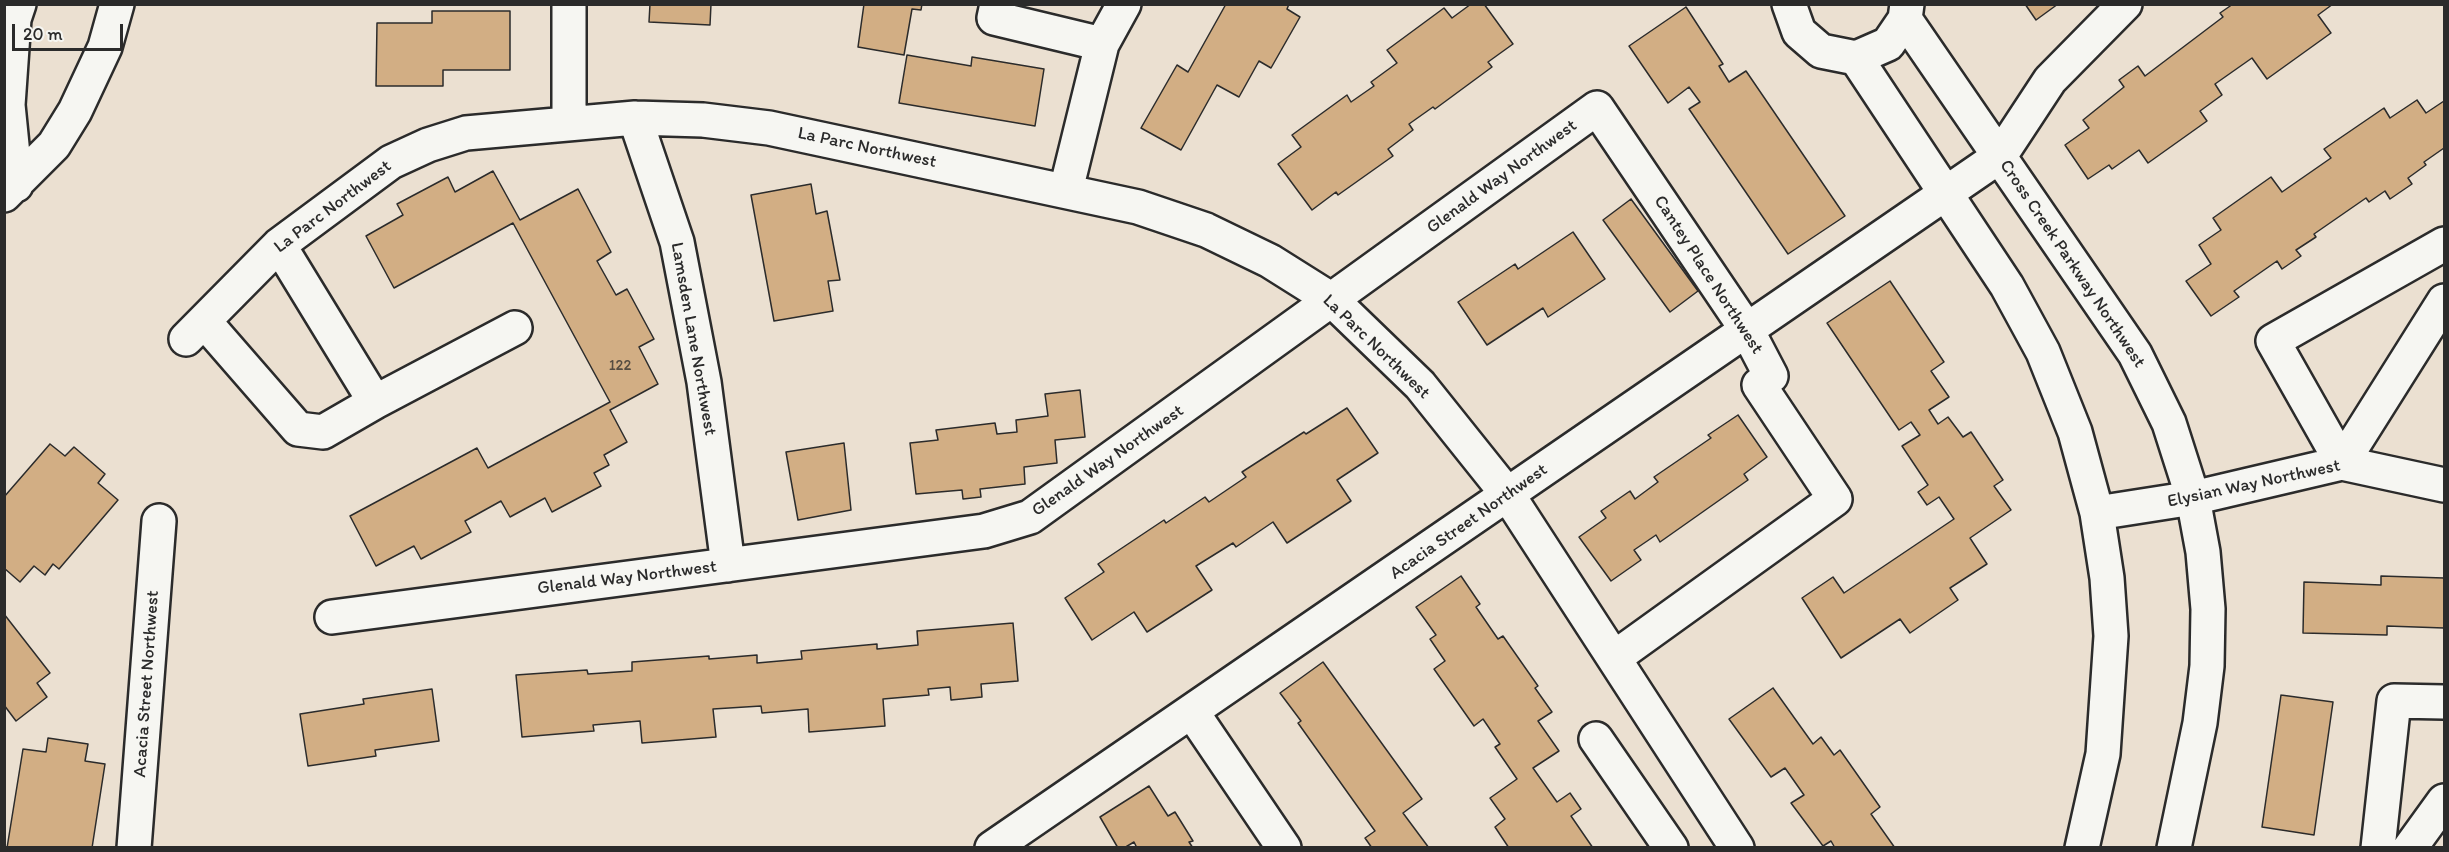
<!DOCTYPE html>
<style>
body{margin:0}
#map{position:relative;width:2449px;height:852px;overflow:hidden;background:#ebe0d1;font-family:Itim,sans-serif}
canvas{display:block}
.frame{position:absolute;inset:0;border:6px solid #2b2b2b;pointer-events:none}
.scale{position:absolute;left:12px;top:24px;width:111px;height:27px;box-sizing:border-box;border:3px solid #2b2b2b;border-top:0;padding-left:8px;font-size:18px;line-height:21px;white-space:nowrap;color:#2b2b2b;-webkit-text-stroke:4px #f6f6f2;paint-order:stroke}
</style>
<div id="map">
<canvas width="2449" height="852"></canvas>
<div class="frame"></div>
<div class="scale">20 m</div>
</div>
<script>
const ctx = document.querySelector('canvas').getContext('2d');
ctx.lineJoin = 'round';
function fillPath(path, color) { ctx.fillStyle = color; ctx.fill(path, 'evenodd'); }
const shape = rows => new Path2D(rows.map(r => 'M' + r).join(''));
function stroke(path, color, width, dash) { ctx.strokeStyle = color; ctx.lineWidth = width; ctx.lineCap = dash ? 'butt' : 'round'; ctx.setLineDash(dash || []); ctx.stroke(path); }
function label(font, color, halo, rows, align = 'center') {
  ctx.font = font + ' Itim,sans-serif'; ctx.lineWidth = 4.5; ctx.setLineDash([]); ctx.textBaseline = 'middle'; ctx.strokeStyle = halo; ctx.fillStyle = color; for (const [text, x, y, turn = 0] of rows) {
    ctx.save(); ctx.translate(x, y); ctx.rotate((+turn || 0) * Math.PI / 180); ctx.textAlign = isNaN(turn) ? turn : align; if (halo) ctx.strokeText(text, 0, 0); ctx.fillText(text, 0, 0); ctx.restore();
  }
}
const building = shape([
 [650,4,711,4,710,25,649,22,650,4],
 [864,4,922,4,921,10,912,9,904,55,858,47,864,4],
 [1226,4,1289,4,1287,9,1300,17,1271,68,1259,61,1239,97,1217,85,1181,150,1141,128,1177,65,1188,72,1226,4],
 [1471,4,1484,4,1513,44,1488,62,1492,67,1435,109,1433,107,1409,124,1413,130,1388,149,1393,156,1338,195,1336,192,1312,210,1278,164,1301,147,1292,135,1347,95,1351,102,1374,86,1371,82,1397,63,1387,50,1444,8,1452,18,1471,4],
 [2025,4,2058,4,2036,20,2025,4],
 [2233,4,2333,4,2318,15,2331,33,2267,79,2252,58,2215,84,2222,95,2200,111,2207,121,2148,163,2139,150,2112,169,2109,165,2088,179,2065,145,2089,128,2083,120,2124,87,2119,80,2138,66,2145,76,2223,17,2220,13,2233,4],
 [1686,7,1723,64,1719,66,1729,82,1746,71,1845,216,1788,254,1689,109,1700,102,1689,87,1668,103,1629,46,1686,7],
 [432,11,510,11,510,70,443,70,443,86,376,86,377,23,432,23,432,11],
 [907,55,971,66,972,57,1044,69,1035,126,899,103,907,55],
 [2417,100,2426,113,2444,101,2444,148,2424,162,2426,165,2408,178,2412,184,2390,199,2385,191,2369,202,2366,198,2314,234,2316,237,2296,250,2301,256,2282,269,2277,261,2234,291,2239,297,2211,316,2186,281,2211,264,2199,245,2221,230,2213,218,2271,177,2282,192,2331,158,2324,149,2384,108,2390,118,2417,100],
 [493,171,520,220,578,189,611,252,597,261,616,295,627,289,654,339,639,347,658,384,610,410,627,442,604,455,609,465,594,473,601,486,552,512,545,498,510,517,501,501,465,521,471,532,421,559,414,546,376,566,350,516,477,448,488,468,610,402,513,223,394,288,366,236,403,215,397,204,448,177,455,192,493,171],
 [811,184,816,214,827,211,840,280,828,281,833,311,774,321,751,195,811,184],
 [1631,199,1698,291,1670,312,1603,220,1631,199],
 [1573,232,1605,279,1548,317,1543,308,1487,345,1458,302,1515,264,1518,269,1573,232],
 [1890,281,1944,362,1931,371,1949,397,1929,410,1938,424,1948,417,1963,437,1971,432,2003,480,1994,486,2011,510,1970,538,1987,564,1950,588,1958,600,1910,633,1900,619,1841,658,1802,598,1833,577,1844,593,1954,519,1939,497,1927,505,1918,492,1928,485,1902,446,1920,435,1911,422,1899,430,1827,323,1890,281],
 [1080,390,1085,437,1055,440,1057,463,1024,467,1025,484,980,489,981,497,963,499,962,490,916,494,910,443,938,440,936,430,995,423,997,434,1017,432,1016,420,1048,416,1045,394,1080,390],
 [1347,408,1378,453,1337,480,1351,501,1287,543,1273,522,1236,547,1233,543,1196,566,1212,590,1147,632,1134,612,1092,640,1065,598,1104,572,1098,564,1164,520,1166,523,1205,497,1209,502,1246,477,1242,472,1304,432,1306,434,1347,408],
 [1738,415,1767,457,1744,474,1748,480,1660,542,1656,535,1634,550,1641,560,1611,581,1579,537,1606,518,1601,511,1630,491,1635,499,1658,482,1654,477,1711,438,1708,435,1738,415],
 [844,443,851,510,798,520,786,452,844,443],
 [50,444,65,456,74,447,105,474,98,483,118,500,59,569,53,564,45,575,34,566,20,582,4,568,4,497,50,444],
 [1461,576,1480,604,1476,607,1498,639,1503,636,1538,686,1535,688,1552,712,1538,721,1559,751,1533,768,1557,802,1570,793,1581,809,1571,816,1593,848,1509,848,1495,827,1505,819,1490,798,1517,779,1495,747,1500,744,1483,719,1474,726,1434,669,1445,661,1430,639,1436,635,1416,607,1461,576],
 [2381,576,2444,578,2444,628,2387,626,2387,635,2303,633,2304,582,2381,585,2381,576],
 [4,614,50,673,37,683,47,697,16,721,4,705,4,614],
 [1013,623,1018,681,981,684,982,697,951,700,950,687,928,689,929,695,883,699,885,726,809,732,808,709,762,713,761,706,713,709,716,737,642,743,640,721,593,725,594,731,522,737,516,675,587,670,588,674,632,671,632,662,709,656,709,659,757,655,757,663,802,659,801,651,877,644,877,649,918,645,917,631,1013,623],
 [1323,662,1422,799,1403,813,1429,848,1372,848,1365,838,1375,831,1298,723,1301,721,1280,693,1323,662],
 [1773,688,1813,744,1821,737,1834,755,1840,750,1880,807,1871,814,1895,848,1835,848,1831,841,1823,846,1791,803,1804,795,1785,768,1771,777,1729,719,1773,688],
 [432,689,439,741,375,750,376,756,308,766,300,714,364,704,363,699,432,689],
 [2281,695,2333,702,2314,835,2262,827,2281,695],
 [48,738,88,744,85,761,105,764,92,848,7,848,23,749,46,752,48,738],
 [1149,786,1168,816,1175,812,1193,841,1189,842,1193,848,1137,848,1134,842,1124,848,1118,848,1100,817,1149,786]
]);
fillPath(building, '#d2ae84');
stroke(building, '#2b2b2b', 1.5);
const minor = shape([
 [569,4,569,123],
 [997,4,994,18,1102,44],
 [1789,4,1799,32,1821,51,1856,58,1888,44,1905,19,1907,4],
 [1905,19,2135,354,2169,423,2193,498,2203,552,2208,609,2207,666,2200,723,2174,848],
 [1856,58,2007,286,2043,352,2075,432,2097,513,2107,578,2111,636,2103,754,2082,848],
 [635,118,677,242,704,382,728,565],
 [16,185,8,105,14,19,19,4],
 [1066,190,1102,44,1124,4],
 [4,195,54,145,75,111,105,47,117,4],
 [2444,244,2273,341,2342,463,2444,301],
 [279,245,375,402,515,328],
 [204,321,298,429,323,432,375,402],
 [186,339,279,245,391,162,428,145,466,133,635,118,703,120,769,128,1138,207,1206,230,1270,261,1332,300,1420,385,1508,495,1737,848],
 [2097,513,2193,498,2342,463,2444,485],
 [332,617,984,531,1030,517,1597,108,1747,330,1771,376,1759,385,1835,499,1614,658],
 [1192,712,1284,848],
 [1596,739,1671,848],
 [134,848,159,521],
 [992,848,2000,156,2050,80,2125,4],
 [2378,848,2394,701,2444,702],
 [2410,848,2444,801]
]);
stroke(minor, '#2b2b2b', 38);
stroke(minor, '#f6f6f2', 33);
label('15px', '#554c41', null, [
 ["122",620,366]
]);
label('18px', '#2b2b2b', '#f6f6f2', [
 ["La Parc Northwest",867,148,12],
 ["Glenald Way Northwest",1502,177,-36],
 ["La Parc Northwest",333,207,-37],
 ["Cross Creek Parkway Northwest",2072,264,56],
 ["Cantey Place Northwest",1708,275,57],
 ["Lamsden Lane Northwest",693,339,80],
 ["La Parc Northwest",1376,347,44],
 ["Glenald Way Northwest",1108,461,-35],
 ["Elysian Way Northwest",2254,484,-12],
 ["Acacia Street Northwest",1469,522,-35],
 ["Glenald Way Northwest",627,578,-7],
 ["Acacia Street Northwest",147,684,-86]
]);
</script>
